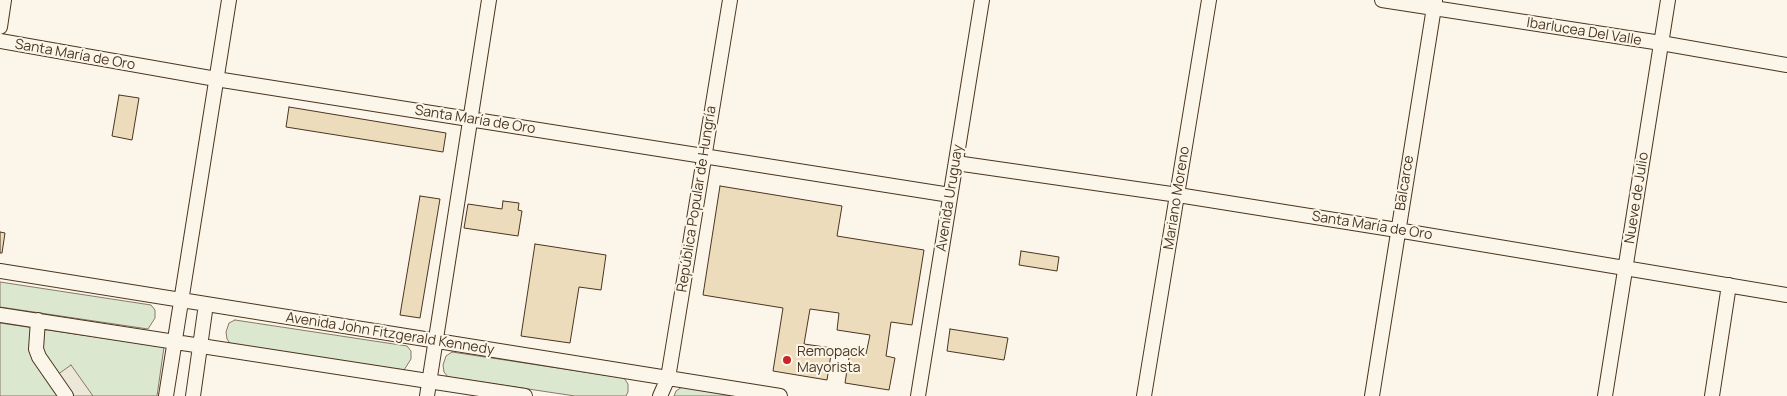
<!DOCTYPE html>
<meta charset="utf-8">
<style>
body{margin:0}
canvas{display:block;background:#fbf6e9}
</style>
<canvas width="1787" height="396"></canvas>
<script>
const ctx = document.querySelector('canvas').getContext('2d');
ctx.lineJoin = 'round';
function fillPath(path, color) { ctx.fillStyle = color; ctx.fill(path, 'evenodd'); }
const shape = rows => new Path2D(rows.map(r => 'M' + r).join(''));
function stroke(path, color, width, dash) { ctx.strokeStyle = color; ctx.lineWidth = width; ctx.lineCap = dash ? 'butt' : 'round'; ctx.setLineDash(dash || []); ctx.stroke(path); }
function label(font, color, halo, rows, align = 'center') {
  ctx.font = font + ' Manrope,sans-serif'; ctx.lineWidth = 4; ctx.setLineDash([]); ctx.textBaseline = 'middle'; ctx.strokeStyle = halo; ctx.fillStyle = color; for (const [text, x, y, turn = 0] of rows) {
    ctx.save(); ctx.translate(x, y); ctx.rotate((+turn || 0) * Math.PI / 180); ctx.textAlign = isNaN(turn) ? turn : align; if (halo) ctx.strokeText(text, 0, 0); ctx.fillText(text, 0, 0); ctx.restore();
  }
}
const green = shape([
 [0,282,151,305,155,310,155,318,148,329,0,307,0,282],
 [235,320,407,346,411,351,411,359,404,370,231,345,227,339,226,332,229,323,235,320],
 [0,323,164,347,157,396,0,396,0,323],
 [452,352,624,378,628,384,628,392,626,396,575,396,448,377,444,372,443,365,446,356,452,352],
 [682,387,741,396,674,396,676,391,682,387]
]);
fillPath(green, '#dce7d0');
stroke(green, '#887966', 1);
const parking = shape([
 [71,365,93,396,61,396,50,380,71,365]
]);
fillPath(parking, '#ede7d9');
stroke(parking, '#887966', 1);
const building = shape([
 [119,95,139,98,132,140,112,136,119,95],
 [289,107,446,133,443,152,286,127,289,107],
 [720,186,842,206,837,236,924,250,912,325,891,322,886,356,895,358,889,390,845,383,850,351,866,354,870,335,837,330,839,313,810,309,804,344,832,348,827,380,773,371,783,308,703,295,720,186],
 [420,196,440,199,420,318,400,315,420,196],
 [503,201,519,203,518,210,522,211,518,236,464,228,468,204,502,209,503,201],
 [0,232,5,233,2,253,0,253,0,232],
 [535,244,606,255,601,290,579,287,570,343,521,336,535,244],
 [1021,251,1059,257,1057,271,1019,265,1021,251],
 [950,329,1008,338,1004,360,947,351,950,329]
]);
fillPath(building, '#ecdcbc');
stroke(building, '#4a3520', 1);
const minor = shape([
 [1382,0,1661,43,1787,65],
 [0,27,4,0],
 [0,41,216,79,950,195],
 [956,163,1178,195,1397,230,1787,295],
 [0,271,780,396],
 [0,315,525,396],
 [38,320,36,349,39,357,66,396],
 [166,396,229,0],
 [193,396,206,304],
 [427,396,489,0],
 [660,396,668,378,730,0],
 [918,396,982,0],
 [1144,396,1209,0],
 [1372,396,1435,1],
 [1605,396,1668,0],
 [1712,396,1729,285]
]);
stroke(minor, '#4a3520', 16);
stroke(minor, '#fbf6e9', 14);
for (const [x, y, r, color] of [
 [787,360,5,"#c62828"]
]) { const dot = new Path2D(); dot.arc(x, y, r, 0, 2 * Math.PI); ctx.fillStyle = color; ctx.fill(dot); stroke(dot, '#fbf6e9', 2); }
label('14px', '#4a3520', '#fbf6e9', [
 ["Ibarlucea Del Valle",1584,32,9],
 ["Santa María de Oro",75,55,10],
 ["Santa María de Oro",475,120,9],
 ["Balcarce",1405,183,-81],
 ["Avenida Uruguay",950,198,-81],
 ["Mariano Moreno",1177,198,-81],
 ["Nueve de Julio",1637,198,-81],
 ["República Popular de Hungría",697,199,-81],
 ["Santa María de Oro",1372,226,9],
 ["Avenida John Fitzgerald Kennedy",390,334,9]
]);
label('14px', '#4a3520', '#fbf6e9', [
 ["Remopack",797,352],
 ["Mayorista",797,368]
], 'left');
</script>
